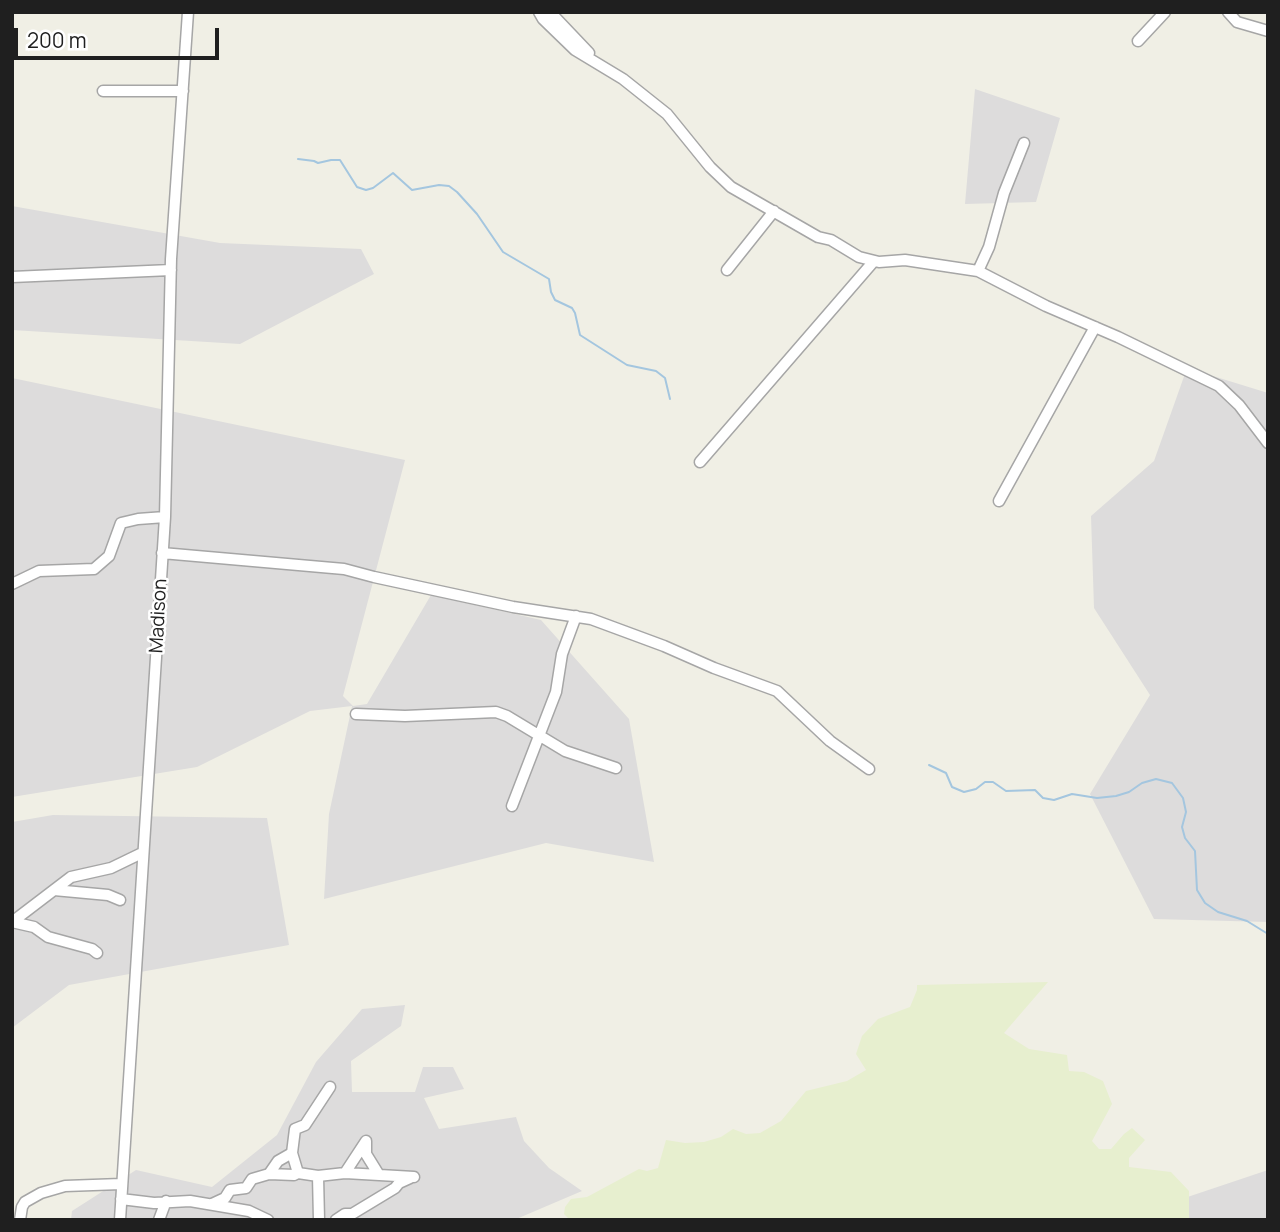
<!DOCTYPE html>
<style>
body{margin:0}
#map{position:relative;width:1280px;height:1232px;overflow:hidden;background:#f0efe5;font-family:Manrope,sans-serif}
canvas{display:block}
.frame{position:absolute;inset:0;border:14px solid #1f1f1f;pointer-events:none}
.scale{position:absolute;left:14px;top:28px;width:205px;height:32px;box-sizing:border-box;border:4px solid #1f1f1f;border-top:0;padding-left:9px;font-size:21px;line-height:24px;white-space:nowrap;color:#1f1f1f;-webkit-text-stroke:5px #fff;paint-order:stroke}
</style>
<div id="map">
<canvas width="1280" height="1232"></canvas>
<div class="frame"></div>
<div class="scale">200 m</div>
</div>
<script>
const ctx = document.querySelector('canvas').getContext('2d');
ctx.lineJoin = 'round';
function fillPath(path, color) { ctx.fillStyle = color; ctx.fill(path, 'evenodd'); }
const shape = rows => new Path2D(rows.map(r => 'M' + r).join(''));
function stroke(path, color, width, dash) { ctx.strokeStyle = color; ctx.lineWidth = width; ctx.lineCap = dash ? 'butt' : 'round'; ctx.setLineDash(dash || []); ctx.stroke(path); }
function label(font, color, halo, rows, align = 'center') {
  ctx.font = font + ' Manrope,sans-serif'; ctx.lineWidth = 5; ctx.setLineDash([]); ctx.textBaseline = 'middle'; ctx.strokeStyle = halo; ctx.fillStyle = color; for (const [text, x, y, turn = 0] of rows) {
    ctx.save(); ctx.translate(x, y); ctx.rotate((+turn || 0) * Math.PI / 180); ctx.textAlign = isNaN(turn) ? turn : align; if (halo) ctx.strokeText(text, 0, 0); ctx.fillText(text, 0, 0); ctx.restore();
  }
}
fillPath(shape([
 [975,89,1060,118,1036,202,965,204],
 [12,206,220,243,361,249,374,274,240,344,12,330],
 [1187,368,1268,393,1268,922,1154,919,1090,794,1150,695,1094,608,1091,516,1154,461],
 [12,378,405,460,343,696,353,706,367,704,431,595,541,620,629,719,654,862,546,843,324,899,329,814,352,706,310,711,197,767,12,797],
 [53,815,267,818,289,945,69,985,12,1028,12,822],
 [405,1005,401,1026,351,1061,352,1092,415,1092,423,1067,453,1067,464,1089,424,1098,439,1129,516,1117,524,1141,549,1168,582,1191,514,1220,71,1220,72,1211,136,1170,212,1187,277,1135,316,1062,362,1009],
 [1268,1170,1268,1220,1119,1220]
]), '#dddcdc');
fillPath(shape([
 [1048,982,1004,1033,1029,1049,1067,1055,1069,1071,1084,1072,1103,1081,1112,1104,1092,1141,1099,1149,1111,1149,1124,1134,1132,1128,1145,1140,1129,1158,1129,1167,1171,1172,1189,1191,1189,1220,570,1220,564,1214,565,1207,571,1199,587,1197,639,1169,647,1171,658,1168,666,1140,685,1143,704,1142,721,1137,733,1129,746,1134,760,1133,781,1121,806,1091,847,1081,866,1070,856,1054,862,1036,878,1019,910,1007,917,990,917,985]
]), '#e7efcf');
stroke(shape([
 [298,159,314,161,318,163,331,160,340,160,357,187,366,190,373,188,393,173,412,190,439,185,449,186,457,192,477,214,503,252,549,279,551,292,555,300,572,308,575,313,580,335,627,365,656,371,665,378,670,399],
 [929,765,946,773,952,787,964,792,976,789,985,782,993,782,1006,791,1035,790,1043,798,1054,800,1072,794,1097,798,1116,796,1129,792,1142,783,1156,779,1172,783,1183,798,1186,812,1182,827,1185,838,1195,851,1197,890,1205,903,1218,912,1247,921,1268,934]
]), '#a4c6df', 2);
const minor = shape([
 [539,12,543,19,575,50,623,79,667,114,710,167,731,187,818,237,831,240,859,257,879,262,905,260,978,271,1046,306,1118,337,1219,386,1239,405,1268,443],
 [550,12,589,53],
 [1228,12,1237,22,1268,31],
 [1138,41,1165,12],
 [103,91,183,91],
 [727,270,774,211],
 [978,271,989,247,1004,193,1024,143],
 [12,277,171,270],
 [700,462,874,261],
 [999,501,1095,327],
 [162,553,344,569,374,577,513,607,591,619,664,646,714,668,777,691,830,741,869,769],
 [12,584,39,571,94,569,109,556,121,523,138,519,165,517],
 [356,714,405,716,496,712,507,716,565,751,616,768],
 [512,806,556,692,562,654,576,616],
 [54,890,108,895,120,900],
 [12,922,71,877,111,868,142,853],
 [12,922,34,927,48,937,92,949,97,953],
 [345,1173,366,1141,366,1154,379,1175],
 [269,1174,294,1175,298,1173],
 [318,1176,298,1173,292,1153,295,1129,305,1125,330,1087],
 [121,1199,154,1203,190,1201,249,1211,268,1220],
 [212,1204,225,1198,230,1190,246,1188,252,1179,269,1174,278,1161,292,1153],
 [20,1220,22,1207,25,1202,41,1193,65,1186,121,1184],
 [120,1220,165,517,171,259,188,12],
 [159,1220,166,1201],
 [319,1220,318,1176,345,1173,414,1177],
 [336,1220,345,1214,352,1214,395,1188,399,1183,410,1178]
]);
stroke(minor, '#a6a6a6', 13);
stroke(minor, '#fff', 10);
label('19px', '#1f1f1f', '#fff', [
 ["Madison",159,616,-87]
]);
</script>
